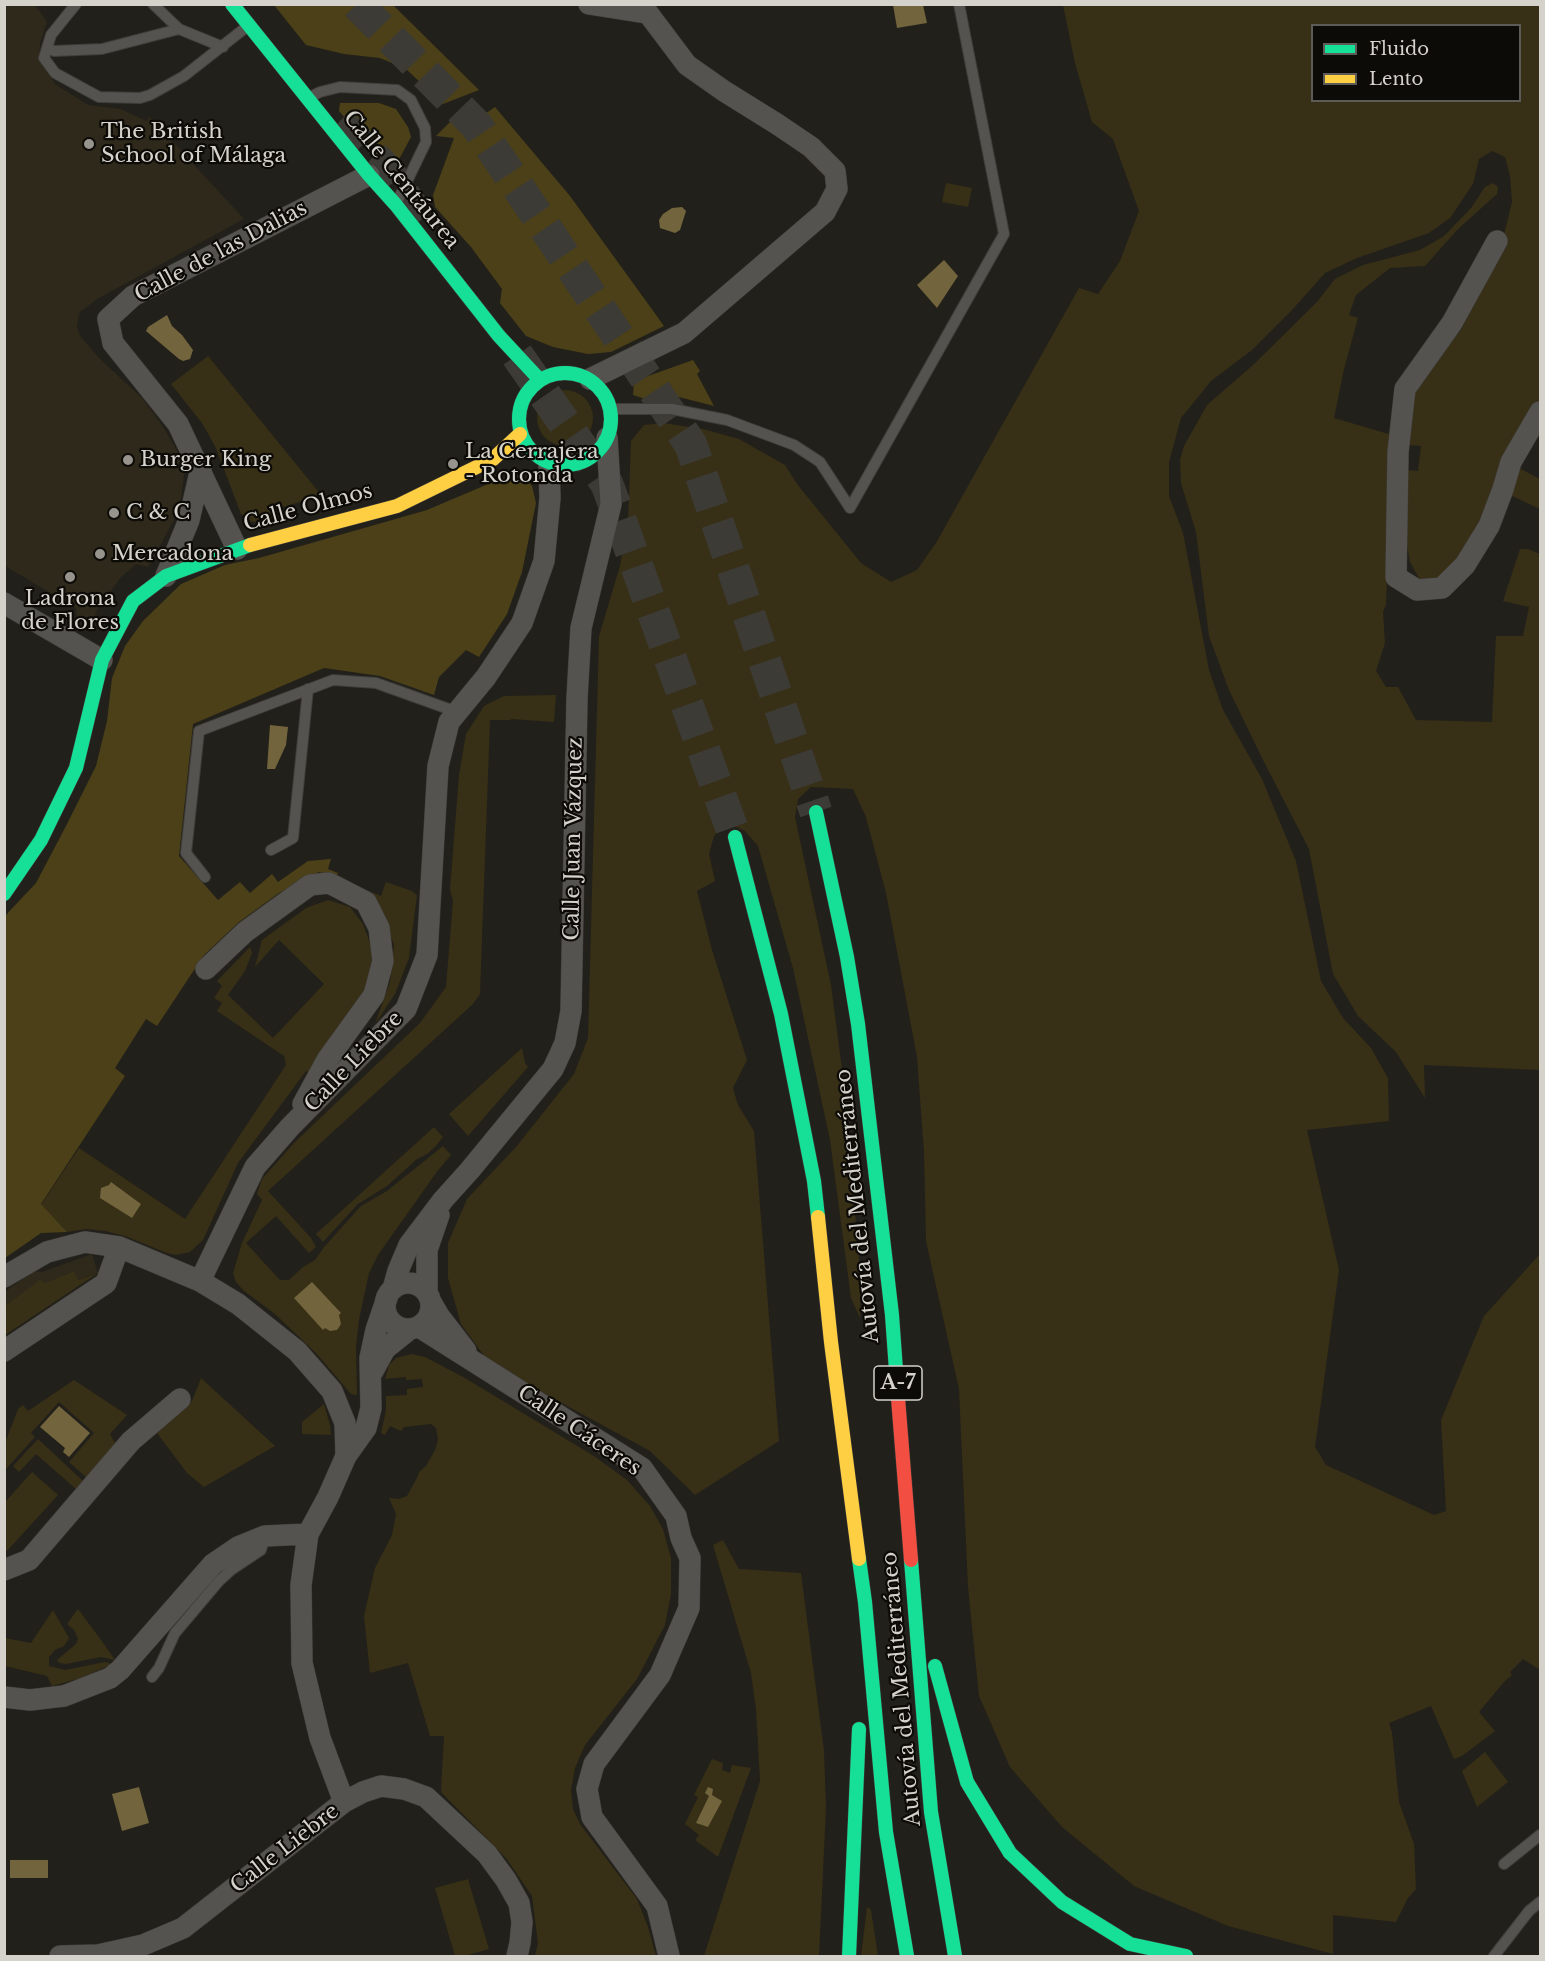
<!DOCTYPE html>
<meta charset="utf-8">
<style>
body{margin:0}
#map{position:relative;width:1545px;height:1961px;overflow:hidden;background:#22201a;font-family:"Libre Baskerville",serif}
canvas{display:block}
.frame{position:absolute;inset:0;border:6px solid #d4d2cb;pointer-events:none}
.legend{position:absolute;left:1311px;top:24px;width:210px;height:78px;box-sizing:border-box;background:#0d0b07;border:2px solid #5d5b55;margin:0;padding:8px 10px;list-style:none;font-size:18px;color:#d4d2cb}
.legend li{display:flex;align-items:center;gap:12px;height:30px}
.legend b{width:30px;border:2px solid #5d5b55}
</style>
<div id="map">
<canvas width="1545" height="1961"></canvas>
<div class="frame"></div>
<ul class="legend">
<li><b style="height:8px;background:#16e098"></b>Fluido</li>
<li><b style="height:8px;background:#ffcf43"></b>Lento</li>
</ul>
</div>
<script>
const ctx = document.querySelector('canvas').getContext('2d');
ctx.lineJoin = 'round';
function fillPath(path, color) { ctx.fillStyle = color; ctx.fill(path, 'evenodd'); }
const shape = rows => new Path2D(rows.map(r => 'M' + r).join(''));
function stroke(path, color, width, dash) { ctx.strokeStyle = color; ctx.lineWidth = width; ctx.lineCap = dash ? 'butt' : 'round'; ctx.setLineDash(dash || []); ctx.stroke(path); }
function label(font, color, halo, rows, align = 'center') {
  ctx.font = font + ' "Libre Baskerville",serif'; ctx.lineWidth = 4.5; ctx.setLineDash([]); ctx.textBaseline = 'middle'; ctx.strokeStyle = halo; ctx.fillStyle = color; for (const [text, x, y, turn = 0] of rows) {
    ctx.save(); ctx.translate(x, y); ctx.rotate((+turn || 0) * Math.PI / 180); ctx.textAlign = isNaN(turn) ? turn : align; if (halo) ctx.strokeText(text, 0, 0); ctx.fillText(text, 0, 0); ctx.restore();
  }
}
fillPath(shape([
 [5,5,35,5,47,22,40,43,39,61,55,84,88,105,121,109,146,121,150,117,244,219,97,299,79,313,77,327,80,336,100,359,142,398,164,428,180,456,184,475,181,498,173,522,148,567,136,564,121,577,95,613,99,619,92,622,77,620,76,608,5,566],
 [92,1254,98,1273,77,1280,74,1271,45,1283,5,1306,5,1293,7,1290,34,1271,42,1272]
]), '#2e291a');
fillPath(shape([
 [1063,5,1540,5,1540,400,1508,452,1499,490,1450,572,1435,581,1420,580,1410,562,1403,524,1405,470,1418,471,1421,446,1408,445,1415,393,1433,365,1461,330,1476,301,1502,243,1512,202,1510,176,1505,157,1492,151,1479,159,1473,184,1450,218,1429,233,1357,258,1325,273,1293,309,1252,350,1211,381,1181,418,1169,462,1169,496,1183,533,1209,670,1223,710,1262,779,1296,861,1321,981,1343,1018,1371,1048,1388,1078,1389,1121,1307,1130,1339,1270,1315,1447,1326,1465,1434,1515,1446,1511,1441,1420,1484,1316,1540,1254,1540,1670,1523,1659,1510,1672,1512,1675,1504,1682,1479,1712,1495,1731,1462,1756,1454,1759,1431,1706,1389,1723,1392,1732,1399,1802,1414,1844,1416,1889,1408,1898,1396,1922,1333,1915,1333,1954,1228,1926,1134,1886,1062,1827,1010,1767,979,1696,968,1587,959,1389,926,1241,924,1152,917,1057,886,893,866,817,853,789,811,787,798,799,795,817,831,985,844,1085,861,1282,860,1318,851,1298,830,1140,793,968,758,846,745,831,734,826,721,828,714,836,709,854,715,881,697,891,712,950,747,1060,733,1088,738,1105,754,1131,779,1441,695,1495,650,1451,490,1364,461,1324,448,1278,448,1243,467,1199,516,1147,574,1074,588,1038,599,636,620,566,628,521,631,441,644,425,663,423,703,429,739,439,785,465,797,484,861,563,891,582,917,570,936,543,1079,288,1098,294,1120,261,1139,211,1113,139,1092,122,1075,63],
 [1312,26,1520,26,1520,100,1312,100],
 [946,183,972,188,968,207,942,202],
 [1493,183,1498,187,1497,194,1458,229,1425,266,1390,268,1356,295,1349,315,1358,318,1344,369,1334,418,1392,435,1386,605,1383,612,1385,643,1376,671,1386,687,1398,687,1416,720,1492,722,1496,636,1523,636,1529,607,1503,601,1520,549,1528,549,1540,554,1540,1070,1424,1065,1425,1098,1396,1052,1358,1016,1333,974,1309,849,1264,762,1229,690,1209,636,1196,532,1181,483,1180,460,1184,446,1207,405,1253,365,1317,302,1335,279,1363,265,1420,250,1444,236,1471,208,1485,187],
 [208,356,322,496,275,509,275,517,264,521,252,522,241,514,216,448,202,423,171,384],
 '537 418a28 28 0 1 1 56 0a28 28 0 1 1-56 0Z',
 [1515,466,1540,479,1540,509,1510,495],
 [556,695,554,722,511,719,511,720,490,720,480,994,473,1004,268,1191,311,1238,316,1247,309,1253,276,1216,246,1243,280,1280,289,1280,303,1267,315,1260,324,1247,361,1206,387,1191,443,1146,451,1155,436,1173,378,1255,369,1273,359,1320,356,1346,357,1395,351,1394,317,1354,275,1314,243,1290,236,1282,233,1273,242,1243,262,1200,257,1194,262,1179,294,1143,420,1023,446,987,453,901,450,889,459,775,466,734,484,706,504,696],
 [386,882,412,891,417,895,409,958,395,994,375,1024,390,982,394,945,382,913,359,887,381,896],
 [328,900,350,907,363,924,373,951,372,973,361,1001,311,1073,306,1071,238,1163,203,1240,190,1252,176,1255,167,1253,125,1236,105,1231,87,1229,67,1232,41,1205,79,1148,185,1219,286,1065,284,1056,217,1011,222,1003,214,998,222,986,217,981,250,947,252,953,245,971,228,995,273,1038,324,984,279,940,255,967,262,940,306,908],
 [522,1048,525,1063,528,1067,468,1136,449,1114],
 [434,1127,443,1137,435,1147,427,1154,417,1159,387,1186,358,1204,323,1242,316,1234],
 [74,1271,78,1280,98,1273,5,1335,5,1306,40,1280,45,1283],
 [412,1354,425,1357,465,1378,594,1456,627,1480,650,1506,663,1529,671,1558,671,1594,665,1625,637,1679,585,1745,575,1768,571,1790,573,1809,580,1824,637,1899,648,1927,656,1956,535,1956,538,1943,532,1896,506,1858,441,1792,444,1736,430,1736,408,1663,370,1673,364,1616,375,1568,392,1535,396,1514,389,1498,399,1499,407,1496,418,1476,419,1472,426,1466,435,1450,438,1440,436,1428,431,1424,404,1427,401,1431,390,1426,385,1435,381,1433,386,1411,386,1396,407,1395,407,1389,423,1387,422,1379,406,1380,406,1377,385,1379,389,1365,396,1358],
 [201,1378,275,1446,204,1487,187,1473,154,1429,192,1401],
 [74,1380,127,1415,110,1434,115,1443,113,1451,87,1478,69,1462,94,1433,59,1402,31,1433,35,1437,5,1470,5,1443,18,1409,23,1405,28,1411],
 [324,1404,330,1425,331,1435,302,1434,302,1422],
 [38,1439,83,1481,76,1489,36,1454,19,1472,13,1466],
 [32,1472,58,1495,7,1551,5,1549,5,1502],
 [723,1540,739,1569,801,1573,824,1751,826,1808,819,1956,704,1956,760,1781,756,1709,751,1673,713,1545],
 [78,1609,104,1644,115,1660,101,1657,66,1664,59,1663,57,1660,76,1644,78,1639,74,1630,67,1624],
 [53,1610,69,1638,64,1646,55,1650,49,1657,49,1666,65,1670,105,1662,112,1664,81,1678,52,1686,47,1676,5,1666,5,1638,31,1643],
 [1485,1752,1508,1782,1477,1807,1462,1771],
 [712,1759,723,1763,722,1770,730,1773,732,1765,751,1768,718,1857,695,1840,699,1835,685,1824,698,1797,694,1795],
 [468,1879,489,1949,465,1956,455,1956,435,1888],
 [867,1907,871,1910,878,1956,861,1956]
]), '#372f16');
fillPath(shape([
 [274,5,393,5,479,90,443,104,406,69,380,58,344,54,306,45],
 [340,103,379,103,396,109,408,127,411,137,395,167,389,168,339,111],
 [495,107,570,196,664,326,611,352,588,354,553,347,526,336,500,303,502,289,471,247,435,207,433,195,454,138,436,136,451,121,463,117,469,125],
 [693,360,700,371,697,374,714,406,679,397,645,399,633,395,634,381],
 [521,474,532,486,536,503,522,572,507,614,479,657,466,650,439,677,434,695,380,676,324,668,193,724,179,856,218,900,240,882,250,893,272,874,278,882,308,861,331,859,328,869,338,873,336,877,319,872,279,893,239,922,204,955,157,1026,146,1019,115,1068,125,1076,41,1204,67,1232,41,1233,5,1258,4,917,36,883,66,826,96,766,107,721,112,678,125,646,143,621,181,584,225,565,259,558,427,510,500,479]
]), '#4c4018');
fillPath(shape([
 [893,5,923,5,927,23,897,28],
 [682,207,686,211,680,230,675,233,660,228,659,220,663,214,672,208],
 [944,260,958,276,937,308,917,285],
 [167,315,172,326,182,335,193,350,190,359,183,361,179,359,146,331,148,327],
 [270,725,288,727,286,745,275,769,267,769],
 [111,1182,141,1204,132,1218,100,1198,101,1188,109,1185],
 [312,1282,341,1313,339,1315,341,1324,337,1330,330,1331,325,1328,323,1330,294,1298],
 [59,1406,90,1433,69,1457,63,1452,65,1448,40,1427],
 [139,1787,149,1823,122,1831,112,1794],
 [708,1787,713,1789,712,1795,722,1801,708,1827,696,1823,709,1796,705,1793],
 [10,1860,48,1860,48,1878,10,1878]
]), '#72643c');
stroke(shape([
 [357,4,477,126,691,445,816,812],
 [339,122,387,170,421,220],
 [517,355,607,484,735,837]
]), '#3d3b35', 33, [33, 16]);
const lane = shape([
 [76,4,51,35,44,58,55,73,99,97,140,98,150,95,184,76,249,25],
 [153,4,179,29],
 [47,48,54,51,102,49,179,29,223,47],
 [308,98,320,92,340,87,397,90,411,100,425,128,426,142,397,202],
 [610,409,672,409,727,420,794,445,820,462,850,508,1004,234,959,4],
 [271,850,293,838,308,689],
 [205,877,186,853,199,731,333,680,376,683,457,712],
 [152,1677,159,1668,175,1633,219,1581,231,1570,261,1550,265,1536],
 [1504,1864,1540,1835],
 [1494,1956,1529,1911,1540,1902]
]);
const street = shape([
 [589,4,646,13],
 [1497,241,1452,323,1405,389,1398,452,1396,577,1417,590,1442,588,1465,565,1489,526,1503,489,1511,462,1540,412],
 [590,379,684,333,825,212,837,189,835,171,811,147,777,124,724,91,687,65,641,4],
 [237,549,178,424,113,343,108,319,133,296,369,175],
 [166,576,189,520,201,468],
 [4,603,102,660],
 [206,969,245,932,310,885,329,883,366,902,379,928,383,961,374,995,327,1060,303,1104],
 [4,1277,47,1252,85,1242,119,1247,200,1281,238,1304,297,1351,332,1391,345,1423,346,1456],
 [200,1281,255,1167,290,1127,406,1009,427,955,438,766,449,722,486,677,522,623,544,561,550,498,549,463],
 '385 1306a23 23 0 1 1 46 0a23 23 0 1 1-46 0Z',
 [393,1289,398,1271,409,1245,443,1200,470,1170,553,1069,565,1043,571,1011,577,698,581,628,611,504,607,438],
 [427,1293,427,1250,439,1215],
 [431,1302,439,1316,466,1351],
 [419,1327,642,1468,676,1516,681,1538,690,1558,689,1608,660,1675,594,1764,587,1789,592,1817,657,1906,669,1956],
 [4,1351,106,1283,119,1247],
 [373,1371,385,1349,410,1329],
 [4,1570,29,1560,131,1441,180,1399],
 [4,1697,30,1700,64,1696,110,1678,120,1670,213,1564,238,1547,265,1536,308,1534],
 [344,1802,320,1738,302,1663,301,1585,308,1534,328,1497,346,1456,366,1428,371,1408,370,1358,376,1330,387,1298],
 [60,1956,98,1955,143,1945,183,1928,344,1802,363,1792,381,1786,404,1789,426,1797,487,1854,506,1880,519,1903,522,1922,520,1943,517,1956]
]);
const fast = shape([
 [232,4,369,175,396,205,499,336,539,379],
 '519 419a46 46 0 1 1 92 0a46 46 0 1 1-92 0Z',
 [816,812,847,957,858,1024,892,1315,898,1398],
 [735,837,781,1014,814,1181,818,1217],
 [4,894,41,840,76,768,102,660,133,601,166,576,250,545],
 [859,1559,865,1602,886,1832,907,1956],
 [911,1560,931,1812,955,1956],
 [935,1666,967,1782,1010,1853,1062,1902,1130,1944,1186,1956],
 [849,1956,859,1729]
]);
const slow = shape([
 [250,545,397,506,493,459,520,434],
 [818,1217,831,1342,859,1559]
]);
const jam = shape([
 [898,1398,911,1560]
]);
stroke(lane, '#3f3d39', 12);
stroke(street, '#3f3d39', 22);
stroke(fast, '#3f3d39', 15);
stroke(slow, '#3f3d39', 15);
stroke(jam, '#3f3d39', 15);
stroke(lane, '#55534f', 10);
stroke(street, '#55534f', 21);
stroke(fast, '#16e098', 14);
stroke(slow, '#ffcf43', 14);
stroke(jam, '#f24e42', 14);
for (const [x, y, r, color] of [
 [89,144,6,"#96948d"],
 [128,460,6,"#96948d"],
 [453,464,6,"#96948d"],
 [114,513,6,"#96948d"],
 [100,554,6,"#96948d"],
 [70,577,6,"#96948d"]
]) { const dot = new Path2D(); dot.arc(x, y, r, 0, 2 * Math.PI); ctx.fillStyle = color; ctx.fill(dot); stroke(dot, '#0d0b07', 2); }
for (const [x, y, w] of [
 [898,1383,48]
]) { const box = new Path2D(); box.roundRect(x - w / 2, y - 17, w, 34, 4.5); ctx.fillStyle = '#0d0b07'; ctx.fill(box); stroke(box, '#d4d2cb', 1.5); }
label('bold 20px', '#d4d2cb', null, [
 ["A-7",898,1383]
]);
label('21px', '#d4d2cb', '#0d0b07', [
 ["The British",101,132],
 ["School of Málaga",101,156],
 ["La Cerrajera",465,452],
 ["- Rotonda",465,476],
 ["Burger King",140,460],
 ["C & C",126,513],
 ["Mercadona",112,554],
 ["Ladrona",70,599,"center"],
 ["de Flores",70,623,"center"]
], 'left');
label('21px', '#d4d2cb', '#0d0b07', [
 ["Calle Centáurea",401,180,51],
 ["Calle de las Dalias",221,252,-28],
 ["Calle Olmos",308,508,-15],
 ["Calle Juan Vázquez",574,839,-89],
 ["Calle Liebre",354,1062,-46],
 ["Autovía del Mediterráneo",858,1206,-96],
 ["Calle Cáceres",579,1431,34],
 ["Autovía del Mediterráneo",902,1689,-95],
 ["Calle Liebre",285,1849,-38]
]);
</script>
